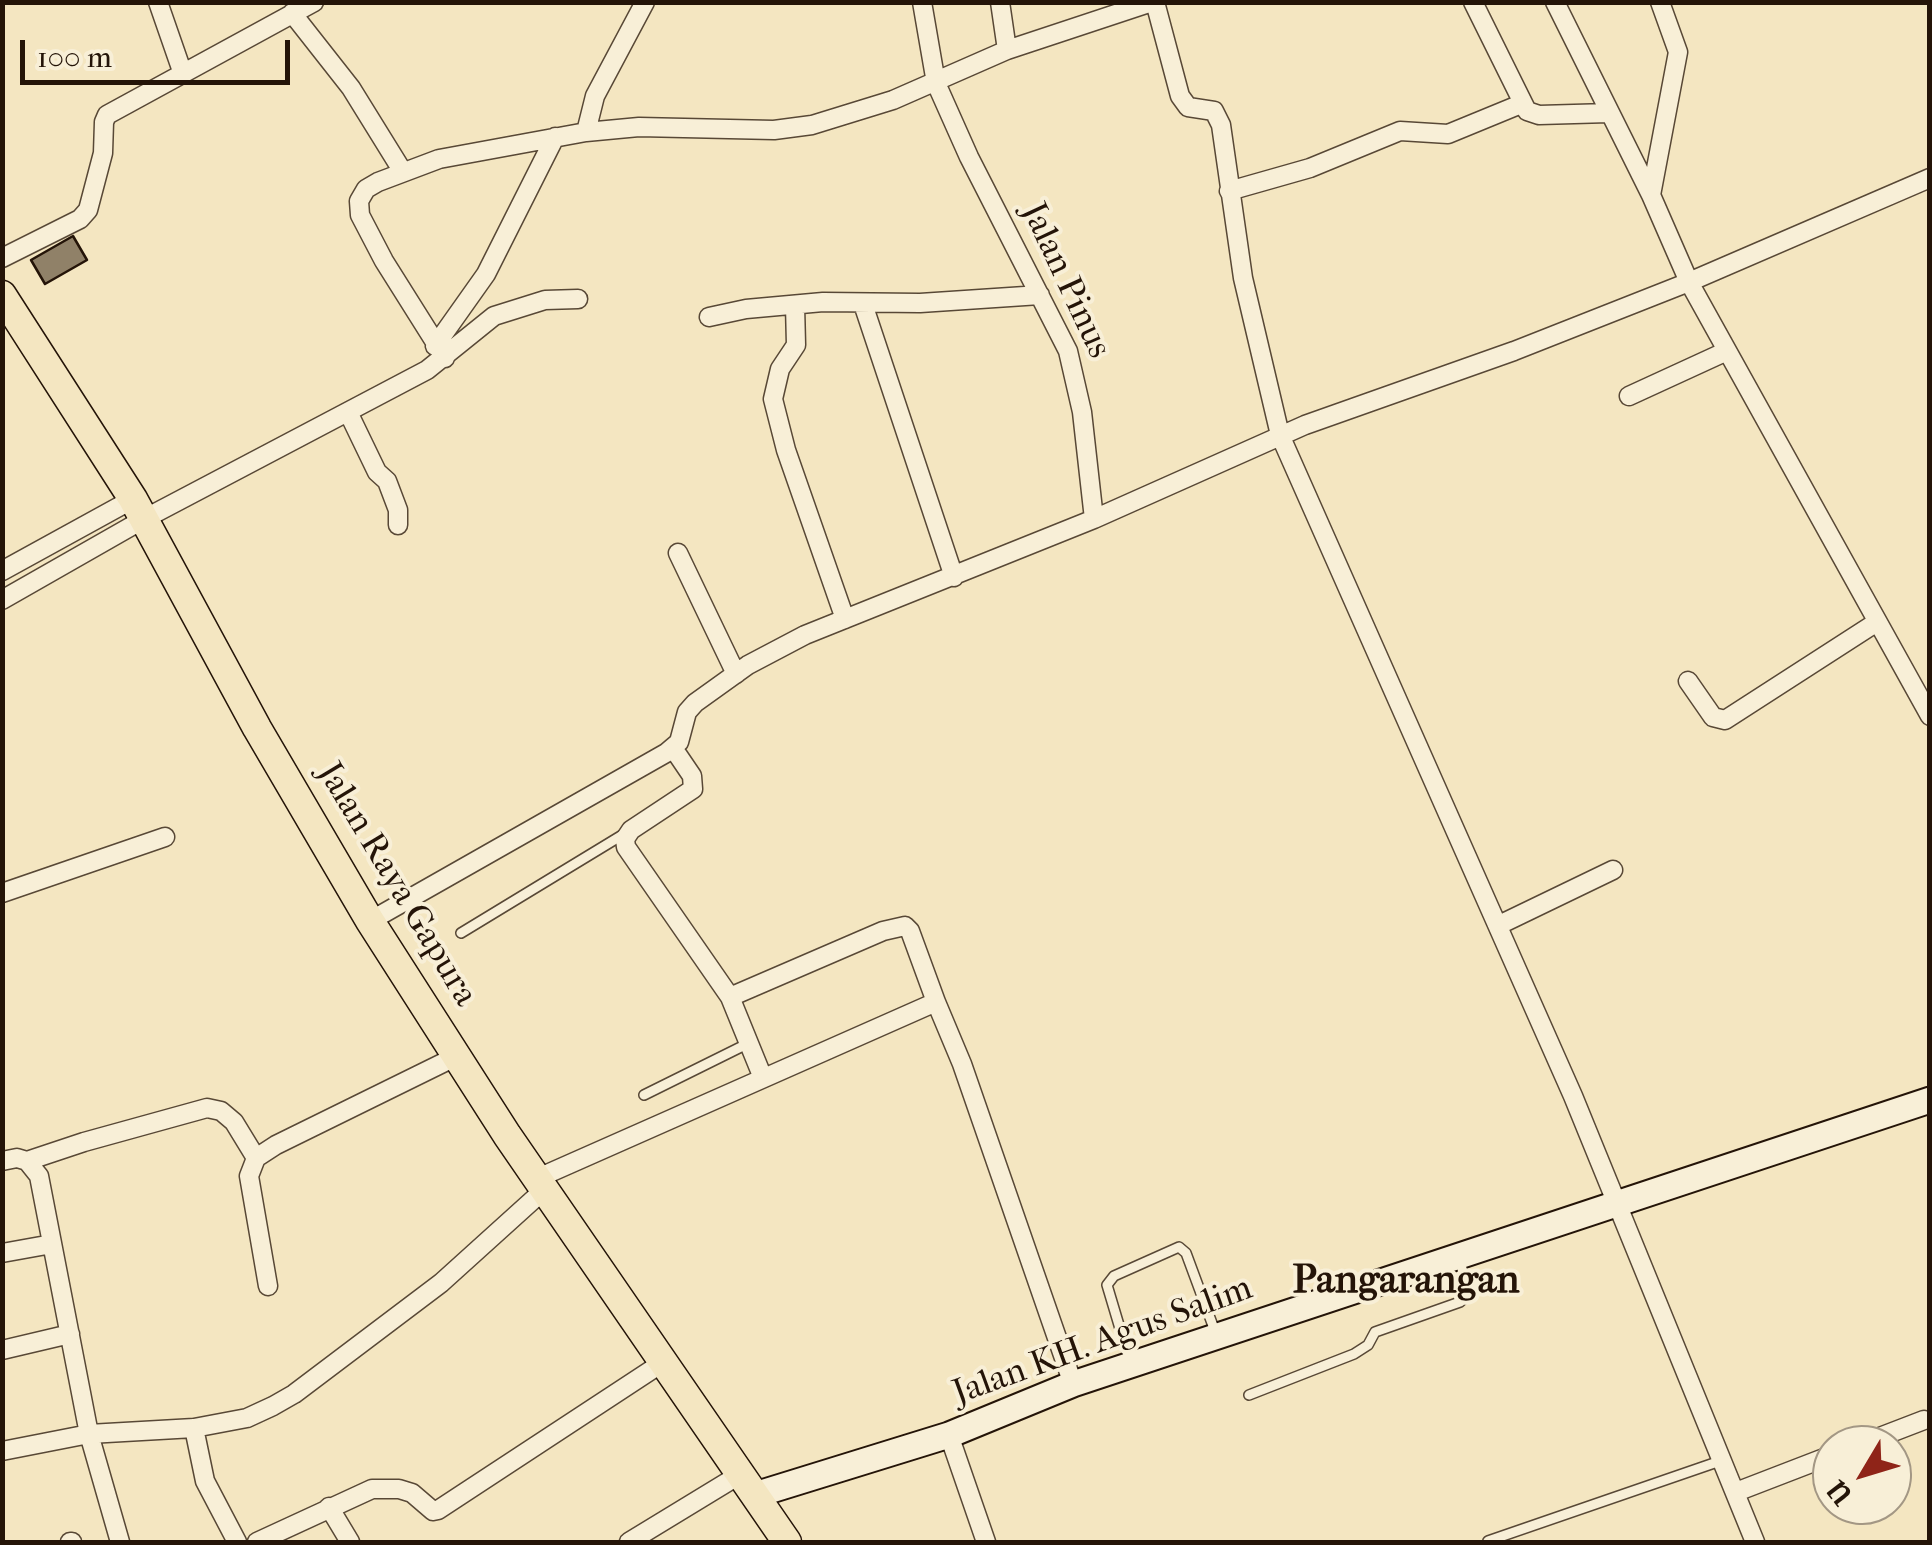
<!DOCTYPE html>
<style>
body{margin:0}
#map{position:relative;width:1932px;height:1545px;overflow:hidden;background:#f4e6c1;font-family:"IM FELL French Canon",serif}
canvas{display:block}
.frame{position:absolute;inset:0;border:5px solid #241408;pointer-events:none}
.north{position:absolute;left:1812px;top:1425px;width:100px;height:100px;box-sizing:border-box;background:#f8efd7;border:2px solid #a39784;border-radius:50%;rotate:232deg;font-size:28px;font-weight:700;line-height:40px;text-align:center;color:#241408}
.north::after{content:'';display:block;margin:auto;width:35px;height:45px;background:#8f2418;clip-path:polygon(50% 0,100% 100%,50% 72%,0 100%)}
.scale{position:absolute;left:20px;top:40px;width:270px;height:45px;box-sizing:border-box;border:5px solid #241408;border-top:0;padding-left:12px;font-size:30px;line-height:35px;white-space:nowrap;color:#241408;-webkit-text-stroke:8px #f8efd7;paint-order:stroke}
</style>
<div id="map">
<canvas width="1932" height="1545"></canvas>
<div class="frame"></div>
<div class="north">U</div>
<div class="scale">100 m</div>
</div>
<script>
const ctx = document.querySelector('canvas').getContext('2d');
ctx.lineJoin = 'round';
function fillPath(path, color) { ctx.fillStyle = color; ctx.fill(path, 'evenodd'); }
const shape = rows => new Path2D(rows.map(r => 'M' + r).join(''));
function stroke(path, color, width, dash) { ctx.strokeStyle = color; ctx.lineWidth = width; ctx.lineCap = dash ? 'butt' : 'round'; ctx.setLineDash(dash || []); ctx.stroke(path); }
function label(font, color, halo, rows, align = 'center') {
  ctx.font = font + ' "IM FELL French Canon",serif'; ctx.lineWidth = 8; ctx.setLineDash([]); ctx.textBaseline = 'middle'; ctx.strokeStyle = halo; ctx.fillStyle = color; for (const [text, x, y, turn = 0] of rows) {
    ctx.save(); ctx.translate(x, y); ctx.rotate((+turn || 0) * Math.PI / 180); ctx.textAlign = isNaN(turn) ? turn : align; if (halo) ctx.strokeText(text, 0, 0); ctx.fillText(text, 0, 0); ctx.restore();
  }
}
const building = shape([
 [73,236,87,260,45,284,31,260,73,236]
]);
fillPath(building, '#908168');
stroke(building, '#241408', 2.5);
const lane = shape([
 [461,933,624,834],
 [644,1095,749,1043],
 [1130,1362,1107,1285,1114,1276,1179,1247,1186,1253,1216,1334],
 [1249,1395,1354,1354,1368,1345,1375,1332,1460,1302,1468,1295,1460,1260],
 [1488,1541,1723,1460]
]);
const street = shape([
 [158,2,183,74],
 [922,2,936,83,969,157,1068,351,1082,412,1094,519],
 [1000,2,1007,50],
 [1155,2,1180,96,1188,107,1214,111,1221,125,1243,278,1280,435,1573,1096,1755,1542],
 [1473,2,1527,111,1539,115,1609,113],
 [1555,2,1651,195,1689,282,1930,716],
 [292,13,351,88,403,172],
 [586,132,595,96,645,2],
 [1229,191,1310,168,1400,131,1448,134,1521,104],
 [1651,195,1678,52,1660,2],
 [2,258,80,219,88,210,103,153,104,122,107,115,314,2],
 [863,304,954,577],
 [795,305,796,345,780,369,773,399,786,450,845,619],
 [709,317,746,309,823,302,920,303,1040,295],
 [435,346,486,274,555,137],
 [445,358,384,261,360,215,359,201,366,189,378,182,439,159,586,132,639,127,774,130,812,125,893,100,1007,50,1152,2],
 [1629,396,1727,351],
 [349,414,377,472,387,481,398,510,398,525],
 [678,553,736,674],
 [2,571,133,499],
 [2,600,144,519,427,370,494,316,545,300,578,299],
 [1688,681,1713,717,1725,720,1877,622],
 [673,748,692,776,693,789,631,830,625,839,626,847,730,997,883,931,905,926,910,931,936,1002],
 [2,893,165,837],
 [370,921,666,753,679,742,687,712,695,703,748,665,805,635,1094,519,1305,425,1514,351,1689,282,1930,178],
 [1499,925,1613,870],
 [730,997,763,1078],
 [2,1161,17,1158,27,1161,39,1176,89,1434,120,1542],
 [27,1161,84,1142,207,1108,221,1111,234,1122,256,1158],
 [538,1178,936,1002,962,1064,1073,1384],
 [2,1253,52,1244],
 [268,1286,249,1176,256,1158,276,1145,457,1056],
 [2,1350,70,1334],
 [194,1428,205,1481,237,1542],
 [949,1435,986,1542],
 [1859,1445,1924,1420],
 [2,1451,89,1434,194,1428,247,1418,273,1406,294,1394,441,1283,545,1189],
 [1736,1492,1832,1455],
 [329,1507,350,1542],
 [70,1542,72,1542],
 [257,1542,372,1489,399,1489,412,1493,433,1511,438,1510,665,1361],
 [629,1542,739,1475]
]);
const secondary = shape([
 [755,1495,949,1435,1073,1384,1930,1100]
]);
const primary = shape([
 [2,295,133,499,257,728,370,921,507,1135,787,1542]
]);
stroke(lane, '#584836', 12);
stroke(street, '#584836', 21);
stroke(secondary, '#241408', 29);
stroke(primary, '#241408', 31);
stroke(lane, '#f8efd7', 9);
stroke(street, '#f8efd7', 18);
stroke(secondary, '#f8efd7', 25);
stroke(primary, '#f4e6c1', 28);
label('35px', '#241408', '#f8efd7', [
 ["Jalan Pinus",1065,281,65],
 ["Jalan Raya Gapura",396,885,59],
 ["Jalan KH. Agus Salim",1103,1342,-20]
]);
label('bold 40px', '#241408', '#f8efd7', [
 ["Pangarangan",1406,1282]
]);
</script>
